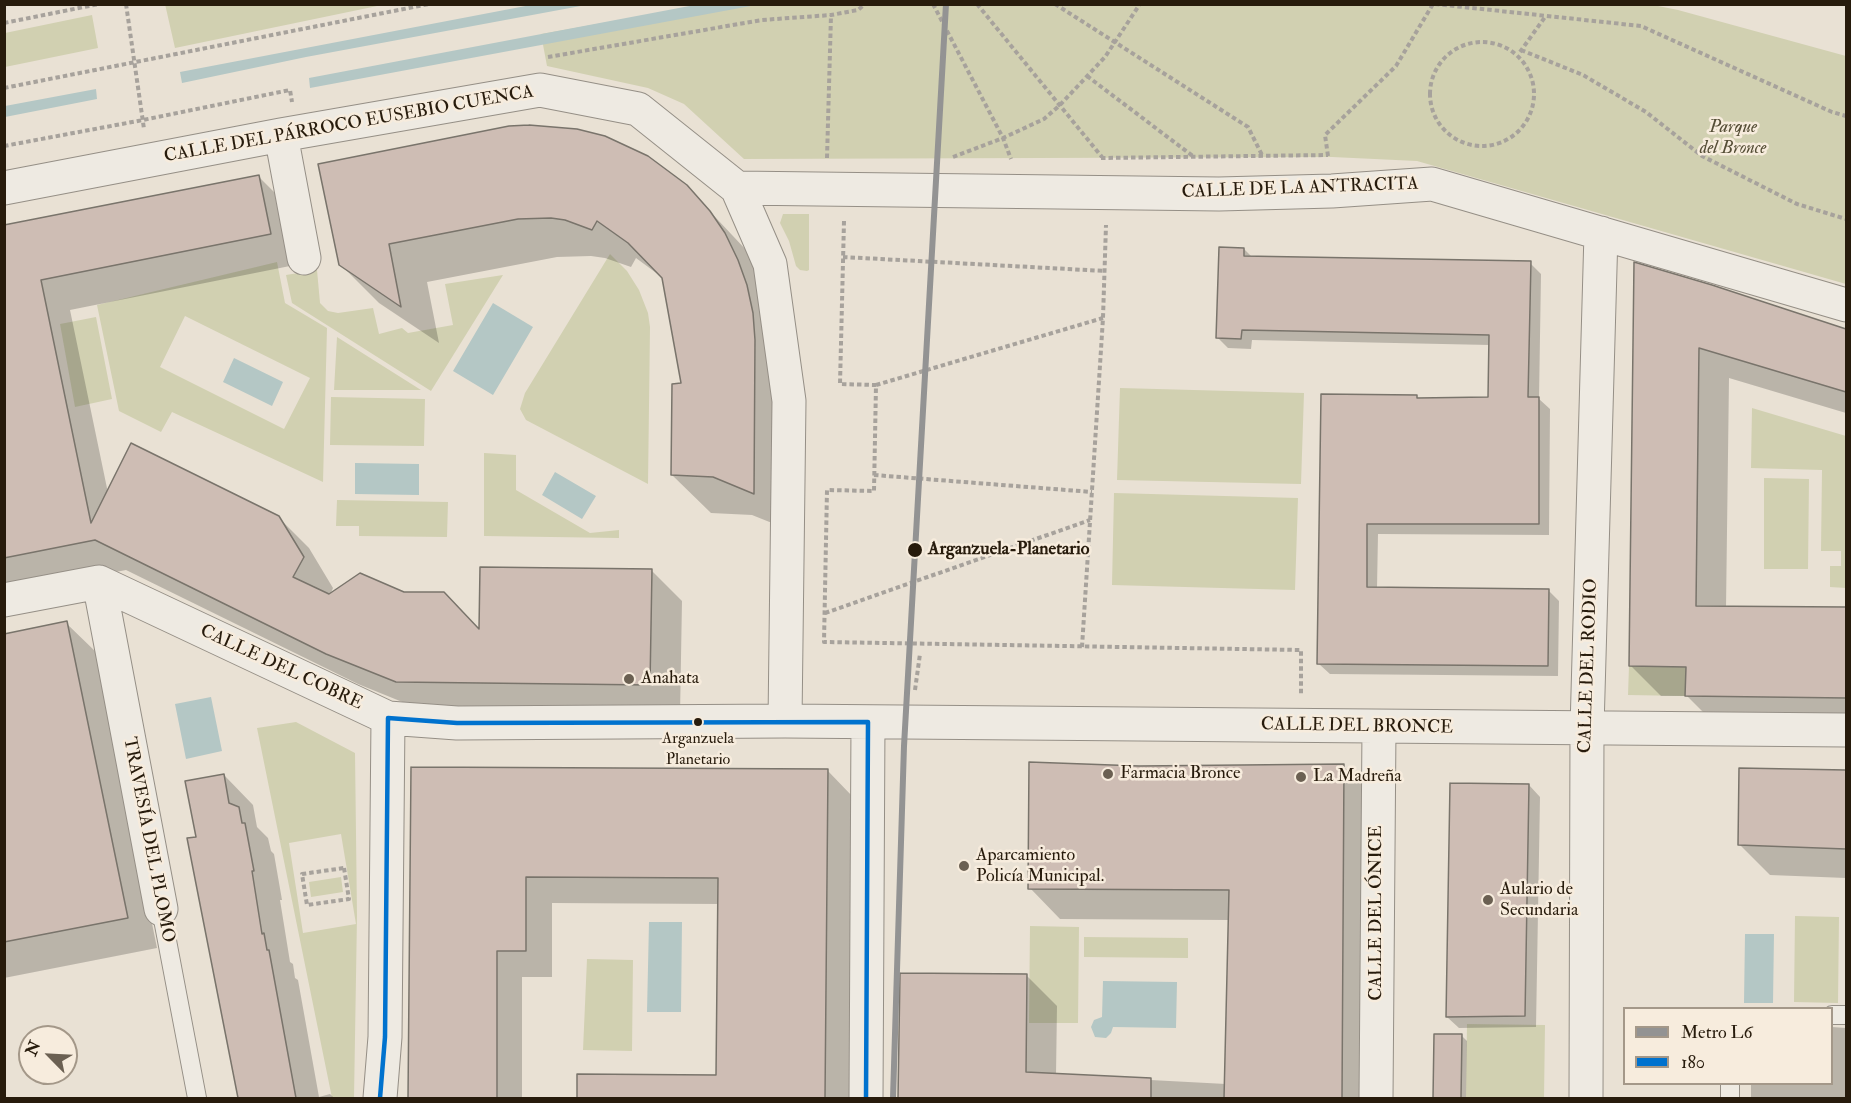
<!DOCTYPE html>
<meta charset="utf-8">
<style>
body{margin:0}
#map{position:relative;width:1851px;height:1103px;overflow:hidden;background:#e9e1d4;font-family:"IM FELL Double Pica",serif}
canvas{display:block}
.frame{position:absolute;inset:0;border:6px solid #271b0c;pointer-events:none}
.legend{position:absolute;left:1623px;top:1007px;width:210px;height:78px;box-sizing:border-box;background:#f7ecdd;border:2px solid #a49889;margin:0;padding:8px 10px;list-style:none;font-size:18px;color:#271b0c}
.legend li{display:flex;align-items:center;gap:12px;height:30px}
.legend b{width:30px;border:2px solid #a49889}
.north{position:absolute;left:18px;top:1025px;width:60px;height:60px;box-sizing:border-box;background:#f7ecdd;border:2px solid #a49889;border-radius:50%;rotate:294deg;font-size:16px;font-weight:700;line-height:24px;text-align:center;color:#271b0c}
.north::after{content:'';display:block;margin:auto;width:21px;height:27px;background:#6b6052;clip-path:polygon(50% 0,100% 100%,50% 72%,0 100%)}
</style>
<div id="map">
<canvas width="1851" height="1103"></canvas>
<div class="frame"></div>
<ul class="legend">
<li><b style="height:8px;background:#939393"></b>Metro L6</li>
<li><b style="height:8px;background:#0072ce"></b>180</li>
</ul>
<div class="north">N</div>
</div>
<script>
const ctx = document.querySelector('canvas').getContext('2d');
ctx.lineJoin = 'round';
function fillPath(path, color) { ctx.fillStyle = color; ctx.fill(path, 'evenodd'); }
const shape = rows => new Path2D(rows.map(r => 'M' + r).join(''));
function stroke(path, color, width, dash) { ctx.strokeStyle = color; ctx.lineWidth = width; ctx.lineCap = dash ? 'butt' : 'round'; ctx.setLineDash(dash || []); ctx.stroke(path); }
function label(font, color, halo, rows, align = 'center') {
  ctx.font = font + ' "IM FELL Double Pica",serif'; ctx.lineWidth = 5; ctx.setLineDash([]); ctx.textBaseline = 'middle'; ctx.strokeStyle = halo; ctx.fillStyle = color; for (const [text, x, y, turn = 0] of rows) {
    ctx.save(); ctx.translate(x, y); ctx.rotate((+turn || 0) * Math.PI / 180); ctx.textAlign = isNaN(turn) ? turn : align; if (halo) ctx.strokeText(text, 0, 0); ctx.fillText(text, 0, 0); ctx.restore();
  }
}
fillPath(shape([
 [165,4,382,4,382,5,175,48],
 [710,4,1648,4,1678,10,1846,56,1846,284,1417,161,1332,157,744,159,684,104,648,88,547,66,541,34],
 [92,15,98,48,5,67,5,33],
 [783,214,809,214,809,270,807,271,800,270,796,266,789,241,780,223],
 [610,254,627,271,639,290,648,313,650,327,648,484,526,420,520,409,525,393],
 [277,262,285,303,327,328,323,482,172,412,161,432,119,411,97,305],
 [185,316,310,378,284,429,160,367],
 [317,270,320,303,328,311,338,313,373,308,379,334,402,328,408,333,453,325,445,284,503,275,431,391,292,303,286,275],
 [96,317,112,399,75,407,60,324],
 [337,337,421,390,334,390],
 [1120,388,1304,393,1301,484,1117,480],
 [331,397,425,399,424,446,330,445],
 [1752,408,1846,436,1845,536,1846,536,1846,588,1830,587,1830,566,1841,566,1841,551,1821,551,1822,470,1751,468],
 [484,453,516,455,516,490,590,533,619,530,619,538,484,536],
 [1764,478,1809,479,1808,569,1764,569],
 [1114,493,1298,498,1295,590,1112,585],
 [337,500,448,502,447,537,359,536,359,526,336,526],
 [1629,666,1686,667,1685,696,1628,695],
 [296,722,355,753,357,916,354,1098,332,1098,331,1093,257,728],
 [341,834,356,924,303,933,289,843],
 [341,877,343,892,311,897,309,882],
 [1795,916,1839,917,1838,1003,1794,1002],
 [1030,926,1079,927,1078,1023,1029,1023],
 [1084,937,1188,938,1188,958,1084,957],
 [587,959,633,960,632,1051,583,1050],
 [1467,1024,1545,1025,1544,1098,1466,1098]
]), '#d1d0b1');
fillPath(shape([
 [536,4,586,5,306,57,182,83,180,72],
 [700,4,756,5,310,88,309,78],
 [96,89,97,99,5,117,5,106],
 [493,303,533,327,493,395,453,371],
 [234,358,283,382,272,406,223,382],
 [355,463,419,464,419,495,355,494],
 [555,472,596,496,582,519,542,495],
 [211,697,222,751,186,759,175,704],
 [649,922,682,922,681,1012,647,1012],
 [1745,934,1774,934,1773,1003,1744,1003],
 [1103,981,1177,982,1176,1028,1113,1027,1111,1033,1106,1038,1095,1037,1091,1027,1094,1020,1102,1017]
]), '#b4c7c5');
fillPath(shape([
 [320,165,686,186,748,252,770,286,792,531,752,515,711,513,672,475,682,385,663,278,636,258,631,267,605,258,591,256,557,257,427,282,439,343,379,303,340,264],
 [259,177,289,207,300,264,70,310,108,493,278,517,309,548,333,588,330,595,481,632,652,571,682,601,680,715,427,712,358,684,126,570,4,594,4,227],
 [1244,249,1252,257,1530,263,1541,274,1539,399,1550,409,1549,535,1378,534,1377,588,1548,590,1559,601,1558,676,1330,674,1319,664,1323,396,1416,397,1419,399,1489,398,1490,345,1252,340,1251,349,1228,348,1217,337],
 [1712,287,1846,331,1846,413,1729,378,1726,608,1846,609,1846,727,1717,726,1687,696,1661,696,1630,665],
 [66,623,97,653,157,948,4,978,4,635],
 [1343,766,1374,796,1372,1098,900,1098,901,975,1027,976,1057,1006,1056,1075,1226,1084,1229,920,1060,919,1030,888,1139,767],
 [412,768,827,770,853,797,851,1098,579,1098,579,1075,718,1076,719,904,552,903,552,977,522,977,522,1098,410,1098],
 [1740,770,1846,771,1846,878,1770,875,1739,844],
 [224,775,253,805,257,827,268,838,271,851,274,854,282,900,280,900,290,962,293,964,295,978,298,980,319,1097,330,1094,334,1098,240,1098,188,839,198,838],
 [1529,785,1540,797,1536,1027,1459,1028,1447,1017],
 [1832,1027,1846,1028,1846,1098,1751,1098,1751,1084,1832,1084],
 [1436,1035,1461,1035,1467,1041,1466,1098,1435,1098]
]), '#0003');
const building = shape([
 [529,125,577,129,605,136,648,156,687,185,710,211,725,233,738,260,747,285,753,313,755,340,754,494,713,477,671,475,672,384,681,383,662,278,628,243,597,221,592,230,565,220,551,218,518,219,389,244,401,307,339,265,318,164,509,126,529,125],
 [259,175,271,234,41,280,91,523,131,443,279,516,304,557,293,577,329,594,360,573,404,592,444,592,479,629,480,567,652,569,650,685,396,682,326,654,95,540,4,558,4,225,259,175],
 [1219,247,1244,248,1244,256,1531,261,1528,397,1539,397,1539,524,1367,524,1367,587,1549,589,1548,666,1317,664,1321,394,1417,395,1417,398,1488,397,1489,335,1242,330,1241,339,1216,338,1219,247],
 [1634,262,1712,285,1846,329,1846,392,1699,348,1696,606,1846,607,1846,698,1685,696,1686,667,1629,666,1634,262],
 [67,621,128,918,4,942,4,634,67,621],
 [1029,762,1139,766,1344,764,1342,1098,1224,1098,1229,890,1028,889,1029,762],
 [411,767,828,769,825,1098,577,1098,577,1074,716,1075,718,878,526,877,526,951,497,951,497,1098,408,1098,411,767],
 [1739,768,1846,770,1846,849,1738,845,1739,768],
 [224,774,229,803,239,807,242,823,245,823,254,871,252,871,262,934,264,933,267,950,269,950,296,1098,238,1098,187,838,196,837,185,781,224,774],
 [1450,783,1529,784,1525,1016,1446,1017,1450,783],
 [900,973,1027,974,1026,1072,1151,1078,1151,1098,898,1098,900,973],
 [1434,1034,1462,1034,1461,1098,1433,1098,1434,1034]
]);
fillPath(building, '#cebdb4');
stroke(building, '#79746b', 1.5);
const lane = shape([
 [161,909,197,1098],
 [1832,1015,1846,1015],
 [1730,1098,1730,1084]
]);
const street = shape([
 [281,135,304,258],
 [4,188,281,135,540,90,638,109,737,188,770,264,789,401,785,721],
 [737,188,1219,194,1332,191,1432,184,1846,305],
 [99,582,388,718,457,723,785,721,1846,730],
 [99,582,161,909],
 [4,600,99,582],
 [380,1098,385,1037,388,718],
 [866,1098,868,722],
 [1376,1098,1379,728],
 [1586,1098,1587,728,1601,233]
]);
stroke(lane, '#958f86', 20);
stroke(street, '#958f86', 35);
stroke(shape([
 [126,4,144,129],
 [933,4,1003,138,1011,159],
 [977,4,1102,157],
 [1055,4,1248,127,1262,155],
 [1435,4,1641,26,1832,112,1846,116],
 [4,23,99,4],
 '1430 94a52 52 0 1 1 104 0a52 52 0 1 1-104 0Z',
 [1521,50,1583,75,1646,112,1702,156,1797,204,1846,219],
 [1520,52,1545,17],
 [548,57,762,20,831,15,858,10,865,4],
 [1087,76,1194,157],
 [4,88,429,4],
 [4,146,143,120,290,90,292,102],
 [1328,156,1325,135,1396,66,1433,4],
 [953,157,1003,138,1044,119,1060,105,1105,57,1140,4],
 [827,158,831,15],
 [1101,158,1328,155],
 [844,221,840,384,876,385,874,491,827,490,824,642,1301,650,1301,694],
 [843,257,1105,271],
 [876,385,1103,318],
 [874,475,1092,492],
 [825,613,1090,520],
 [1082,647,1103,318,1106,225],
 [915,690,920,654],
 [344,868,349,899,307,905,302,874,344,868]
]), '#a7a29c', 4, [4.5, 3]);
stroke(lane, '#eeeae2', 18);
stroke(street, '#eeeae2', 33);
stroke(shape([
 [380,1098,385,1037,388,718,457,723,868,722,866,1098]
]), '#0072ce', 4.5);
stroke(shape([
 [893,1098,904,746,946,4]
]), '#939393', 6);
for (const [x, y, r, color] of [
 [915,550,8,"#271b0c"],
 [629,679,6,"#6b6052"],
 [698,722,5,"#271b0c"],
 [1108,774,6,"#6b6052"],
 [1301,777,6,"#6b6052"],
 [964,866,6,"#6b6052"],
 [1488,900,6,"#6b6052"]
]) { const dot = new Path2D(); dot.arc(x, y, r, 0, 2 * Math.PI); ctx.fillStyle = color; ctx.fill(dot); stroke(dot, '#f7ecdd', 2); }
label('16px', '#271b0c', '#f7ecdd', [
 ["Arganzuela",698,740],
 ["Planetario",698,761]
]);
label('18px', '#271b0c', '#f7ecdd', [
 ["CALLE DEL PÁRROCO EUSEBIO CUENCA",349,125,-10],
 ["CALLE DE LA ANTRACITA",1300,189,-2],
 ["CALLE DEL RODIO",1589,666,-88],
 ["CALLE DEL COBRE",281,668,25],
 ["CALLE DEL BRONCE",1357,727,1],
 ["TRAVESÍA DEL PLOMO",148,840,79],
 ["CALLE DEL ÓNICE",1377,913,-90]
]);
label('italic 18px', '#544d35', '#f7ecdd', [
 ["Parque",1733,128],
 ["del Bronce",1733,149]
]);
label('bold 18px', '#271b0c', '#f7ecdd', [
 ["Arganzuela-Planetario",928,550]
], 'left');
label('18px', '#271b0c', '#f7ecdd', [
 ["Anahata",641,679],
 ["Farmacia Bronce",1120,774],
 ["La Madreña",1313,777],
 ["Aparcamiento",976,856],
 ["Policía Municipal.",976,877],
 ["Aulario de",1500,890],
 ["Secundaria",1500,911]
], 'left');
</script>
